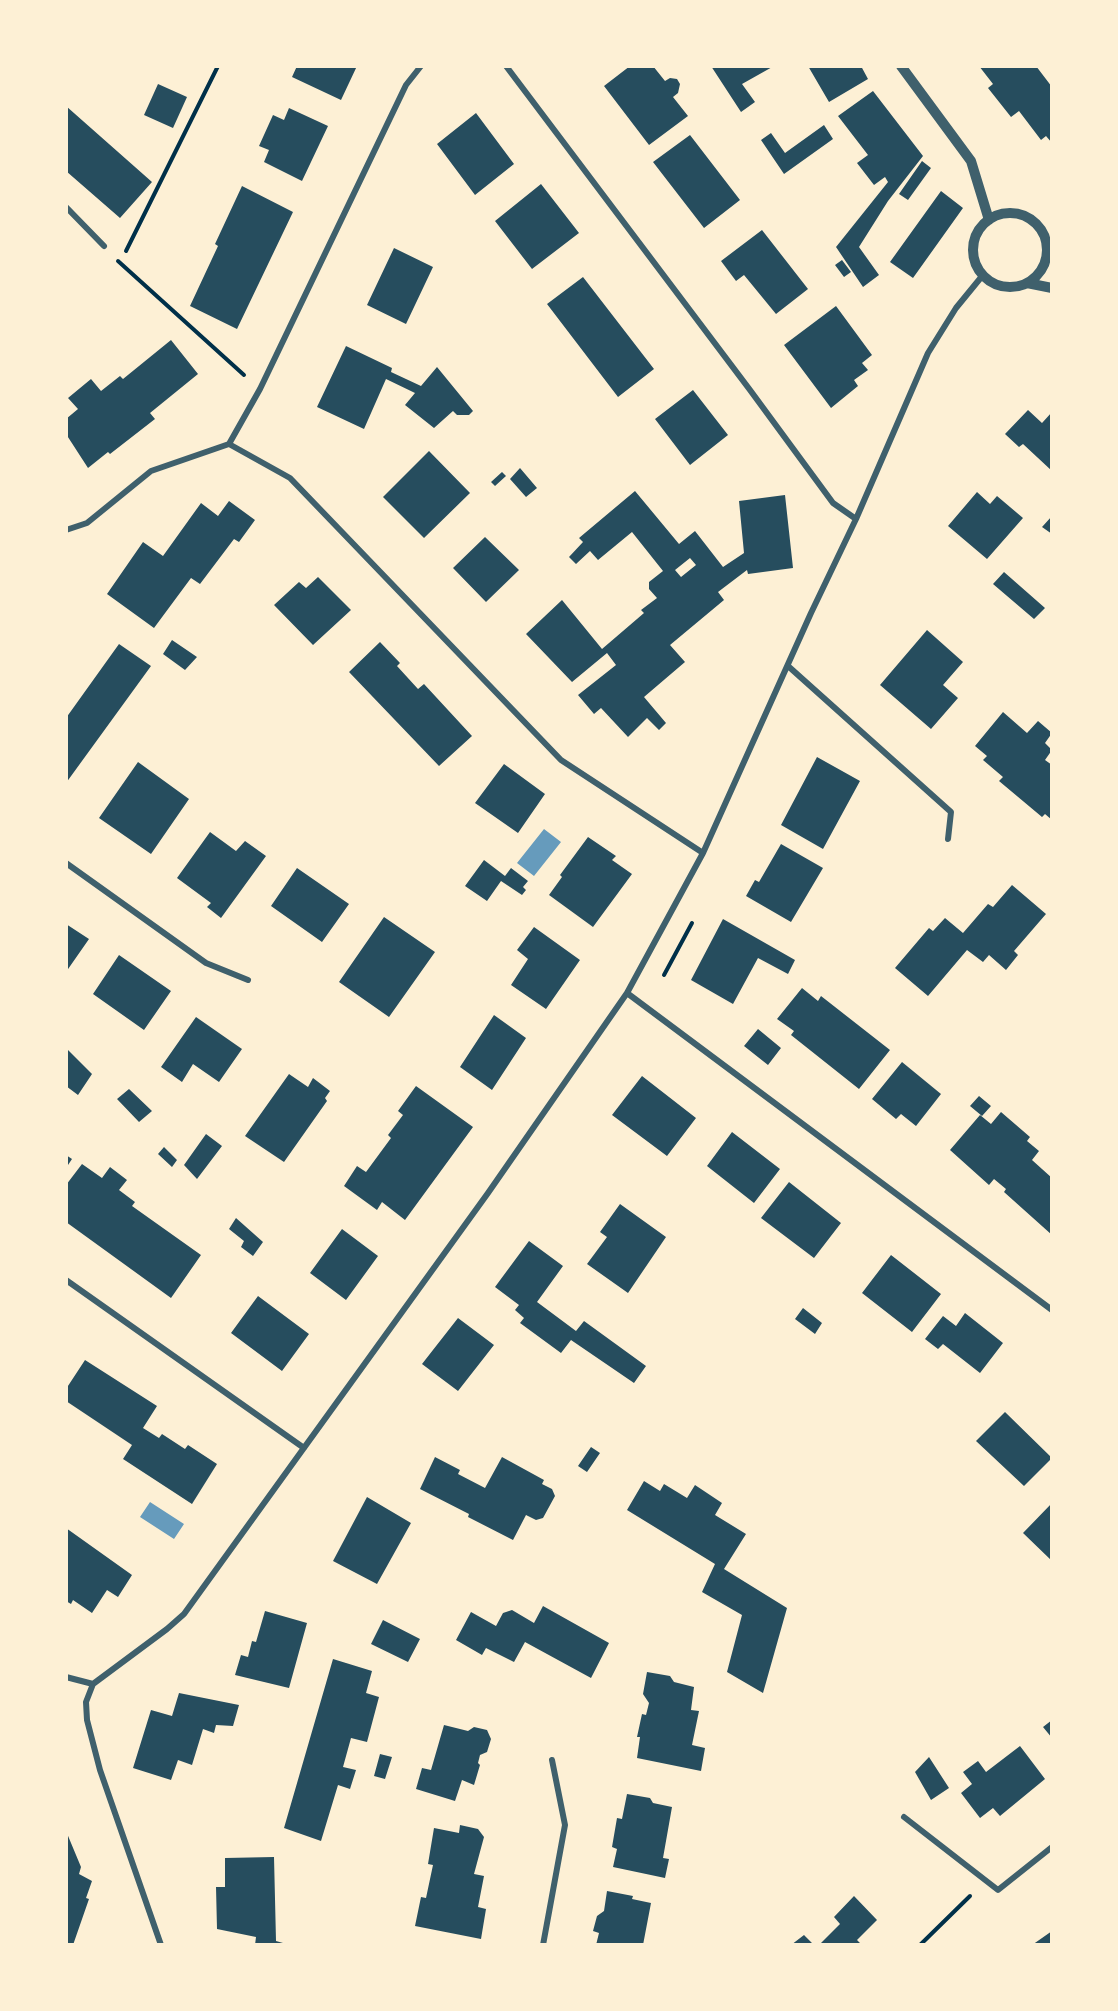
<!DOCTYPE html>
<style>
body{margin:0}
#map{position:relative;width:1118px;height:2011px;overflow:hidden;background:#fdf0d5;font-family:"Roboto Serif",serif}
canvas{display:block}
.frame{position:absolute;inset:0;border:68px solid #fdf0d5;pointer-events:none}
</style>
<div id="map">
<canvas width="1118" height="2011"></canvas>
<div class="frame"></div>
</div>
<script>
const ctx = document.querySelector('canvas').getContext('2d');
ctx.lineJoin = 'round';
function fillPath(path, color) { ctx.fillStyle = color; ctx.fill(path, 'evenodd'); }
const shape = rows => new Path2D(rows.map(r => 'M' + r).join(''));
function stroke(path, color, width, dash) { ctx.strokeStyle = color; ctx.lineWidth = width; ctx.lineCap = dash ? 'butt' : 'round'; ctx.setLineDash(dash || []); ctx.stroke(path); }
fillPath(shape([
 [544,829,561,842,534,876,517,863],
 [150,1502,184,1524,174,1539,140,1517]
]), '#669bbc');
fillPath(shape([
 [297,66,357,66,341,100,292,77],
 [630,66,653,66,665,81,670,78,677,79,680,84,678,93,673,97,688,116,649,145,604,86],
 [711,66,774,66,742,84,755,102,741,112],
 [808,66,861,66,868,79,829,102],
 [979,66,1036,66,1052,87,1052,143,1046,136,1041,140,1019,111,1011,117,988,88,993,84],
 [158,84,187,97,173,128,144,115],
 [873,91,923,156,888,201,859,247,879,275,863,287,836,247,888,182,885,177,874,185,857,163,868,155,838,116],
 [66,106,152,182,120,218,66,171],
 [289,108,328,126,302,181,264,162,269,150,259,146,273,115,284,120],
 [476,113,514,164,475,195,437,144],
 [824,125,833,139,784,174,761,140,771,133,785,153],
 [690,135,740,200,704,228,653,162],
 [922,161,931,168,908,200,899,194],
 [541,184,579,233,532,269,495,221],
 [242,186,293,212,237,329,190,306,218,246,215,244],
 [941,191,963,208,913,278,890,262],
 [762,230,808,289,776,314,744,275,736,281,721,261],
 [394,248,433,267,406,324,367,305],
 [842,260,851,272,844,277,835,265],
 [583,277,654,369,618,397,547,304],
 [836,306,872,355,862,363,868,370,854,380,858,386,831,408,784,345],
 [171,340,198,374,150,413,155,419,110,454,108,452,88,468,66,434,66,419,78,409,68,398,91,379,101,391,120,376,123,379],
 [346,346,392,368,391,372,421,386,437,367,473,411,469,415,457,415,453,411,434,428,405,405,415,393,386,379,364,429,317,407],
 [693,390,728,435,690,465,655,419],
 [1028,410,1042,423,1052,412,1052,471,1023,444,1019,447,1005,434],
 [429,451,470,493,424,538,383,497],
 [520,468,537,488,526,497,510,479],
 [502,472,506,476,495,486,491,482],
 [635,491,679,544,695,531,723,567,744,553,739,501,785,495,793,568,748,574,747,570,718,592,724,600,670,645,685,662,644,697,666,723,659,730,647,718,628,737,601,708,594,714,578,695,616,665,607,653,572,682,526,634,562,600,602,649,644,613,641,610,657,598,649,589,649,582,663,571,632,532,598,560,590,551,576,564,569,557,583,542,579,538],
 [690,558,696,565,681,577,675,570],
 [977,492,990,504,997,496,1023,518,987,559,948,526],
 [229,501,255,520,239,542,234,539,200,584,191,578,154,628,107,594,143,542,163,556,201,503,218,516],
 [1052,516,1052,534,1042,527],
 [485,537,519,570,486,602,453,568],
 [1004,572,1045,608,1034,619,993,584],
 [318,577,351,610,313,645,274,605,299,582,306,588],
 [927,630,963,662,943,685,958,698,931,729,880,685],
 [172,640,197,657,185,670,163,654],
 [380,642,400,663,397,666,418,689,424,684,472,736,439,766,349,672],
 [119,644,151,666,66,783,66,718],
 [1003,712,1027,733,1038,721,1052,733,1045,743,1052,750,1045,760,1052,765,1052,820,1045,814,1042,817,999,781,1003,777,983,760,987,756,975,746],
 [817,757,860,781,823,849,781,825],
 [138,762,189,799,151,854,99,818],
 [504,764,545,794,518,833,475,803],
 [210,832,236,851,245,841,266,856,221,918,207,907,211,903,177,878],
 [588,837,616,856,612,860,632,874,593,927,549,895,562,877,560,875],
 [781,844,823,868,791,922,746,896,755,880,759,882],
 [484,860,505,876,511,868,528,881,523,887,526,890,522,895,501,881,487,901,465,886],
 [297,868,349,904,322,942,271,906],
 [1012,885,1046,914,1014,951,1018,955,1006,970,989,955,983,962,967,950,928,996,895,968,929,928,933,931,945,918,963,933,988,904,993,907],
 [384,917,435,952,389,1017,339,982],
 [723,919,795,960,788,974,758,958,733,1004,691,980],
 [66,924,89,939,66,972],
 [534,927,580,960,546,1009,511,985,528,959,517,950],
 [119,955,171,991,144,1030,93,994],
 [802,988,818,1001,821,996,890,1050,859,1089,791,1035,794,1031,777,1019],
 [494,1015,526,1038,492,1090,460,1067],
 [196,1017,242,1049,219,1082,193,1064,182,1082,161,1067],
 [758,1029,781,1048,768,1065,744,1046],
 [66,1048,92,1074,78,1095,66,1086],
 [902,1062,941,1094,916,1126,901,1114,896,1119,872,1099],
 [289,1074,308,1087,313,1078,330,1091,325,1098,327,1101,284,1162,245,1136],
 [642,1076,696,1118,667,1156,612,1115],
 [416,1086,473,1127,405,1220,382,1202,377,1210,344,1186,357,1166,366,1172,391,1138,388,1135,403,1115,398,1111],
 [129,1089,152,1111,139,1122,117,1099],
 [979,1096,991,1106,982,1116,970,1106],
 [1001,1112,1030,1137,1027,1141,1039,1151,1032,1160,1052,1178,1052,1235,1004,1192,1006,1189,994,1179,989,1185,950,1150,980,1115,991,1124],
 [732,1132,780,1169,754,1203,707,1166],
 [206,1134,222,1146,197,1179,184,1165],
 [164,1147,177,1160,172,1167,158,1154],
 [66,1155,72,1159,66,1168],
 [82,1164,102,1178,110,1167,127,1180,119,1190,135,1202,132,1206,201,1255,171,1298,66,1222,66,1185],
 [789,1182,841,1223,814,1258,761,1218],
 [620,1204,666,1237,628,1293,587,1264,607,1237,600,1232],
 [236,1218,263,1242,253,1256,241,1247,244,1241,229,1229],
 [342,1229,378,1256,346,1300,310,1273],
 [529,1241,563,1266,537,1302,576,1331,584,1321,646,1366,634,1383,571,1340,561,1353,520,1323,524,1318,515,1310,519,1305,495,1287],
 [891,1255,941,1294,912,1332,862,1293],
 [258,1296,309,1334,282,1371,231,1333],
 [803,1308,822,1323,815,1334,795,1319],
 [965,1313,1003,1343,980,1373,943,1344,938,1349,925,1339,943,1316,956,1326],
 [458,1318,494,1345,458,1391,422,1364],
 [85,1360,157,1406,143,1428,159,1438,162,1434,185,1449,188,1445,217,1464,192,1504,123,1459,132,1445,66,1401,66,1389],
 [1005,1412,1052,1458,1024,1486,976,1441],
 [591,1447,600,1453,587,1472,578,1466],
 [435,1457,460,1470,458,1474,485,1488,502,1457,544,1480,542,1484,552,1489,555,1496,543,1518,536,1520,526,1515,513,1540,468,1517,469,1514,420,1489],
 [644,1481,660,1491,664,1484,687,1498,695,1485,722,1503,715,1515,746,1534,724,1569,787,1608,763,1693,727,1672,742,1615,702,1592,715,1564,627,1510],
 [367,1497,411,1523,377,1584,333,1561],
 [1052,1503,1052,1561,1023,1533],
 [66,1528,132,1575,118,1597,107,1590,92,1613,73,1600,71,1604,66,1601],
 [543,1606,609,1643,591,1678,525,1642,514,1662,486,1648,482,1655,456,1640,471,1612,496,1626,503,1613,512,1610,534,1623],
 [265,1611,307,1623,289,1688,235,1675,241,1655,248,1657,252,1641,256,1642],
 [383,1620,420,1639,408,1662,371,1644],
 [333,1659,372,1671,366,1693,379,1697,367,1742,351,1738,343,1767,356,1770,350,1789,338,1785,321,1841,284,1828],
 [647,1672,670,1676,674,1682,694,1687,691,1710,699,1711,692,1745,705,1748,701,1771,637,1758,640,1737,637,1737,642,1714,646,1715,649,1703,643,1694],
 [179,1693,239,1705,233,1726,216,1725,214,1733,203,1729,192,1765,178,1760,171,1780,133,1768,151,1710,172,1716],
 [1052,1720,1052,1738,1043,1727],
 [444,1725,468,1731,474,1727,487,1730,491,1739,487,1752,480,1755,478,1763,480,1765,474,1785,462,1780,455,1801,416,1789,422,1768,431,1770],
 [1020,1746,1045,1779,1000,1816,993,1808,980,1818,961,1793,972,1784,963,1772,978,1761,986,1772],
 [380,1754,392,1757,385,1779,374,1776],
 [929,1757,949,1788,931,1800,915,1772],
 [627,1794,650,1798,653,1803,672,1807,663,1858,669,1859,665,1878,613,1867,617,1849,612,1847,617,1818,622,1819],
 [460,1825,478,1829,484,1837,474,1874,484,1876,478,1907,486,1909,481,1939,415,1926,421,1897,426,1898,433,1865,428,1864,434,1828,459,1833],
 [66,1831,81,1867,79,1874,92,1881,86,1898,89,1899,73,1945,66,1945],
 [274,1857,276,1941,290,1945,255,1945,256,1937,217,1929,216,1887,225,1887,225,1858],
 [607,1891,633,1896,632,1899,651,1903,643,1945,596,1945,599,1933,593,1931,597,1916,604,1911],
 [854,1896,877,1920,857,1940,862,1945,819,1945,840,1924,834,1917],
 [1052,1931,1052,1945,1032,1945],
 [804,1935,814,1945,791,1945]
]), '#264d5e');
stroke(shape([
 [126,251,218,66],
 [118,261,244,375],
 [664,975,692,923],
 [920,1945,970,1896]
]), '#003049', 4);
stroke(shape([
 [506,66,750,390,833,503,856,519],
 [66,207,104,246],
 [229,444,260,389,406,85,421,66],
 [66,530,87,523,151,471,229,444,290,478,561,760,703,853],
 [788,666,951,812,948,839],
 [66,863,206,963,248,980],
 [627,993,1052,1310],
 [66,1280,304,1448],
 [66,1677,93,1684],
 [93,1684,167,1629,184,1614,488,1193,627,993,703,853,811,613,856,519,928,353,956,308,983,275],
 [93,1684,86,1702,87,1720,100,1770,161,1945],
 [904,1817,998,1890,1052,1847],
 [543,1945,565,1825,552,1760]
]), '#3f606c', 6);
stroke(shape([
 [901,66,971,161,989,220],
 '973 250a37 37 0 1 1 74 0a37 37 0 1 1-74 0Z',
 [1027,283,1052,288]
]), '#3f606c', 10);
</script>
